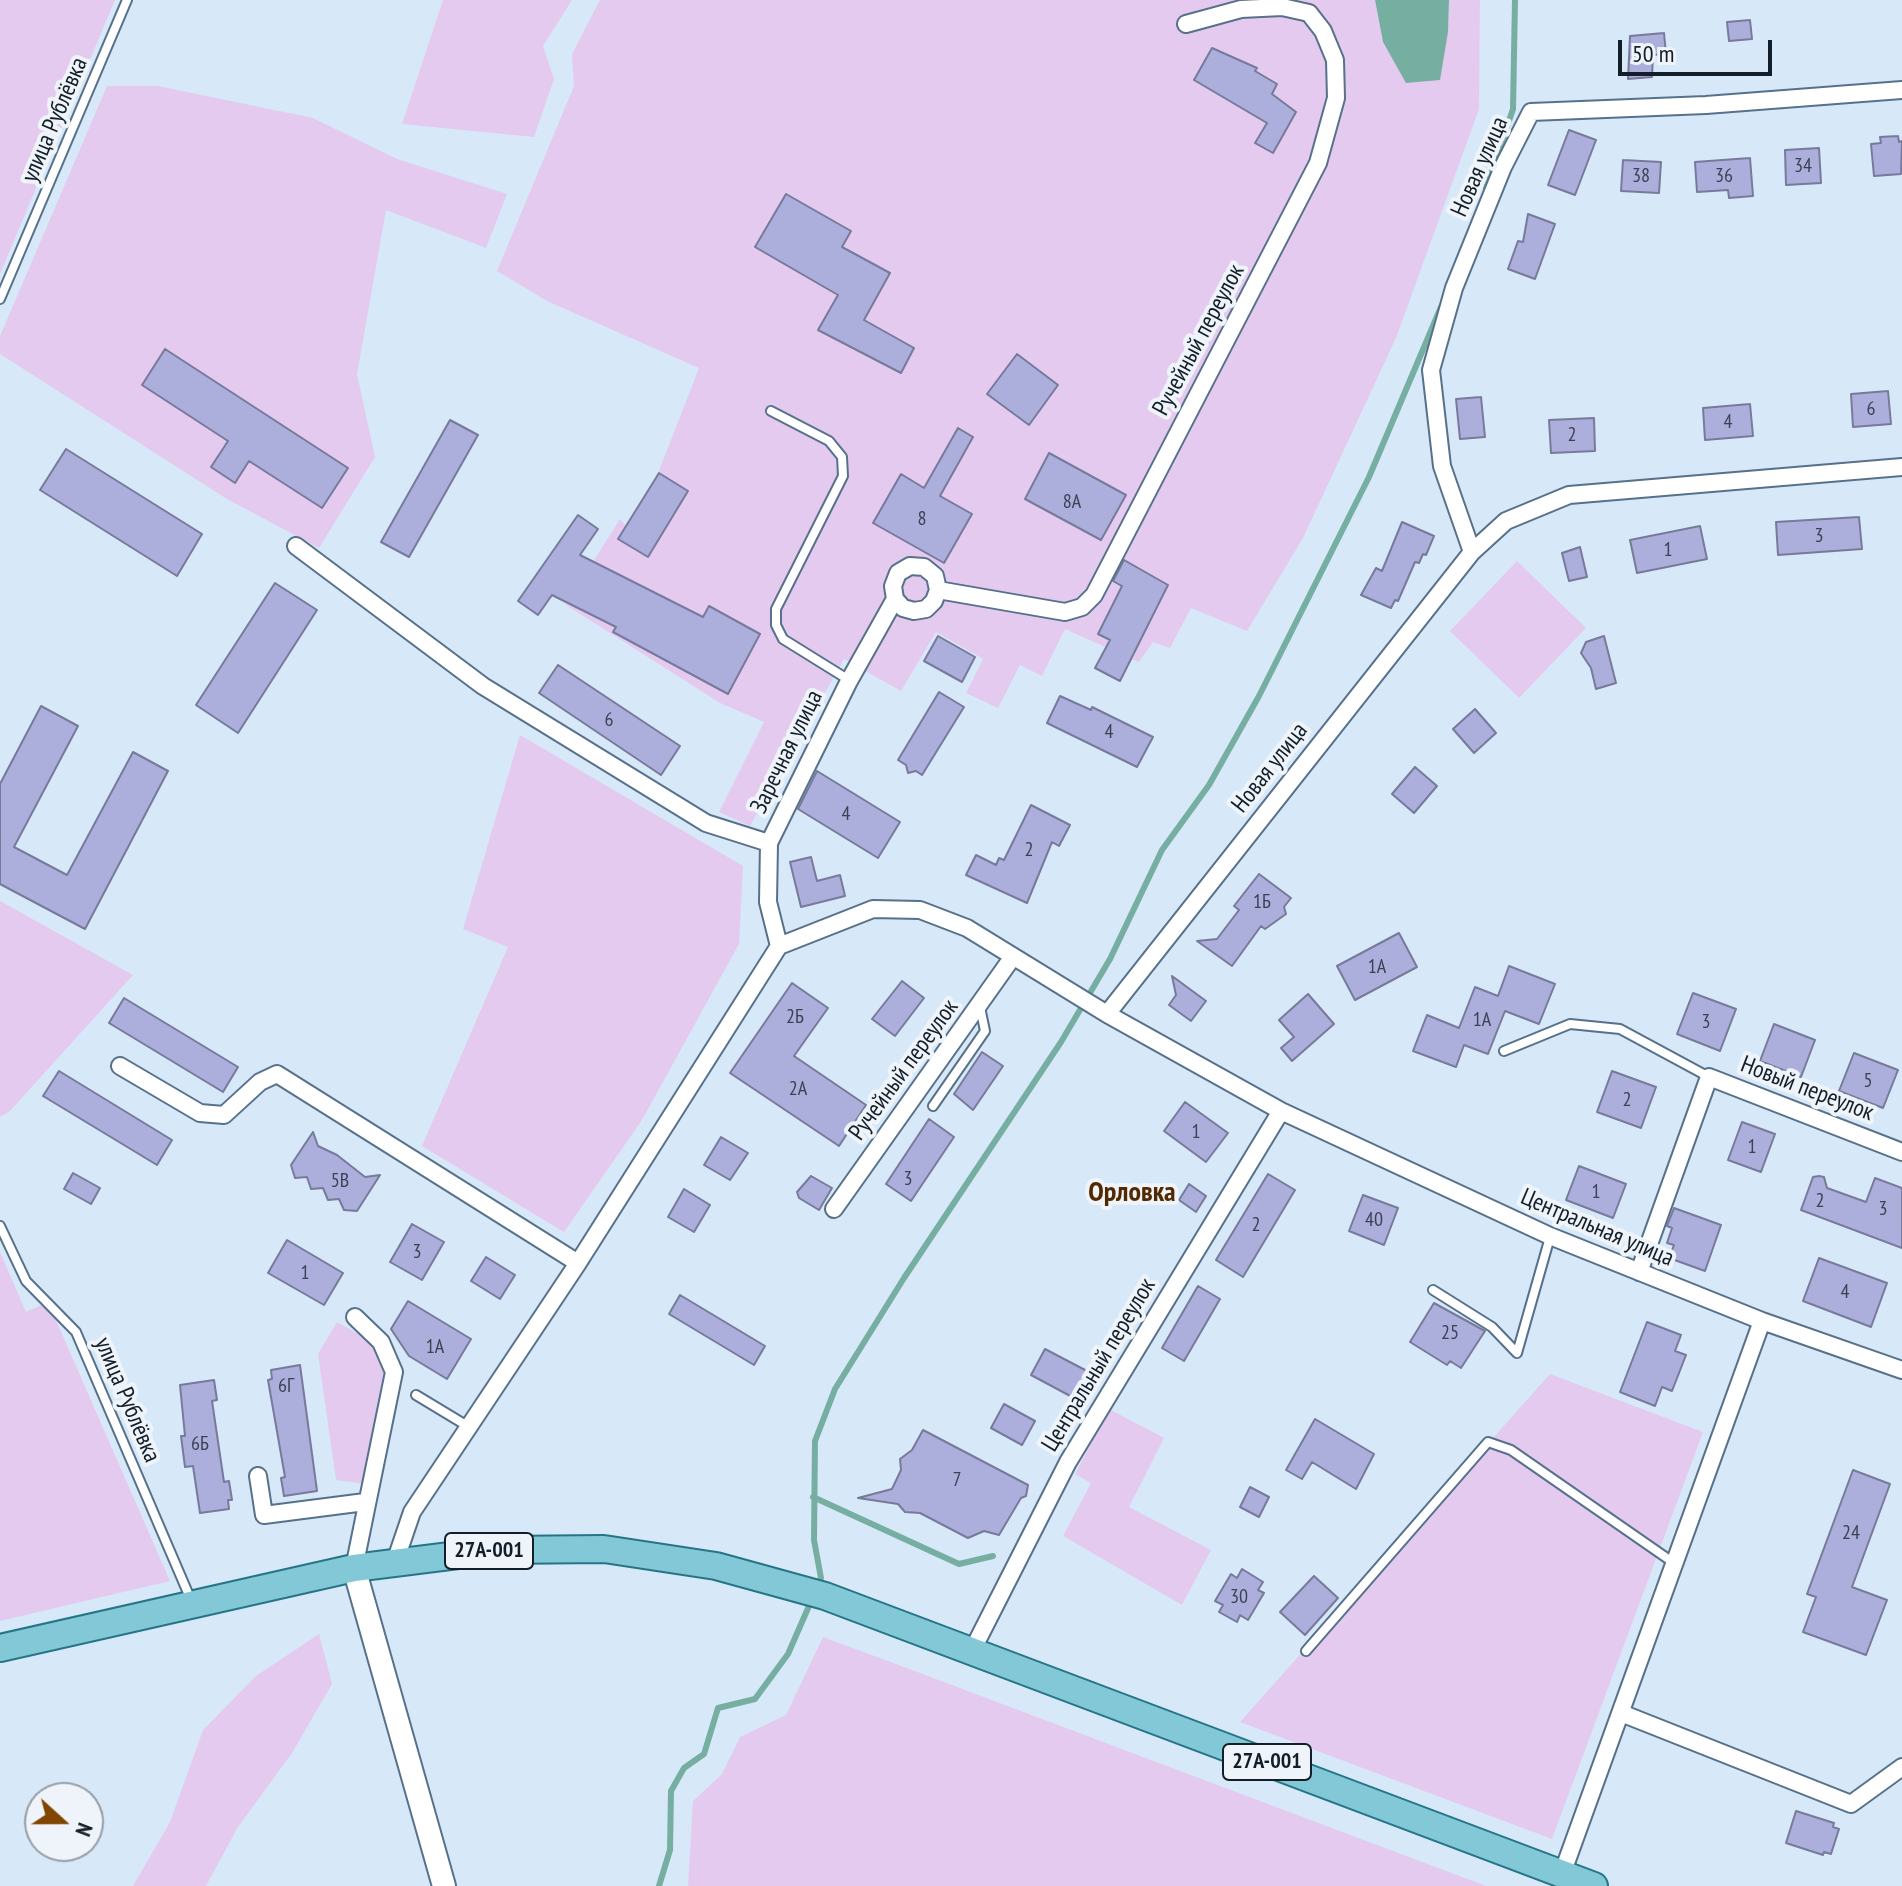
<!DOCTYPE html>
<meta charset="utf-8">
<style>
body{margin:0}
#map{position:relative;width:1902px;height:1886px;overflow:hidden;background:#d7e8f9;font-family:"PT Sans Narrow",sans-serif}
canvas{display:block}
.north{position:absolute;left:24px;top:1782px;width:80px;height:80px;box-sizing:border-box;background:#eef4f9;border:2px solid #979ea5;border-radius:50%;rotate:111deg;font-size:22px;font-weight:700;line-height:32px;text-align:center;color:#141e28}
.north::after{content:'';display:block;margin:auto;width:28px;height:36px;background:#814500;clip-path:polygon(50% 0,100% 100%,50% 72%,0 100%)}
.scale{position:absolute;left:1618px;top:40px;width:154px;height:36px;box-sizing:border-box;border:4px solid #141e28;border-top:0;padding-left:10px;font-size:24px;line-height:28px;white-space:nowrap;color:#141e28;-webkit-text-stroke:6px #eef4f9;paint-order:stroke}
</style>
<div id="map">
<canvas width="1902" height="1886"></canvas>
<div class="north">N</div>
<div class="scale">50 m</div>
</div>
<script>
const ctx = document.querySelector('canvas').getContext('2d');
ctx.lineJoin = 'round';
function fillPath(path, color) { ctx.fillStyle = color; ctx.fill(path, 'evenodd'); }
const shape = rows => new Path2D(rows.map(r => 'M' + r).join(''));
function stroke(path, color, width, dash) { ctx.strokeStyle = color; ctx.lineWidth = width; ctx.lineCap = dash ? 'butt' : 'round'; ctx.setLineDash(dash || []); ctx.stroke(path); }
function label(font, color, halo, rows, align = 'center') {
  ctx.font = font + ' "PT Sans Narrow",sans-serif'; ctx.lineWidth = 8; ctx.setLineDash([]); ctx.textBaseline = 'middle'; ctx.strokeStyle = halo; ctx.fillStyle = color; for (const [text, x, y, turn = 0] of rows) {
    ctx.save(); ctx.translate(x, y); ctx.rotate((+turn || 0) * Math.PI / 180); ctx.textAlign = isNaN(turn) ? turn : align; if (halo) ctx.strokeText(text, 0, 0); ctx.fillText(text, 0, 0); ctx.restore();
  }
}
fillPath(shape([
 [0,0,115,0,0,274],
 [443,0,572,0,543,46,554,79,534,137,402,124],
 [600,0,1375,0,1383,42,1448,32,1449,0,1480,0,1479,109,1396,338,1303,538,1247,631,1191,608,1170,648,1153,642,1139,662,1065,629,1042,676,1020,665,998,708,966,693,983,659,936,632,901,691,844,659,750,826,719,812,764,722,720,703,566,605,620,519,634,535,699,368,547,301,497,271,574,86,572,54],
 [107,86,158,86,313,118,397,159,507,194,486,248,386,210,357,374,375,457,319,548,227,499,0,354,0,336],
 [1517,561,1586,628,1519,698,1450,631],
 [520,735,743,866,739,944,642,1120,564,1232,422,1146,508,947,463,929],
 [0,901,133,975,10,1111,0,1117],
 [0,1252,26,1312,48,1302,170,1581,0,1621],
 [337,1322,360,1335,375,1349,384,1370,365,1484,336,1480,318,1354],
 [1550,1374,1703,1432,1552,1839,1240,1722],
 [1109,1409,1164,1438,1129,1507,1211,1550,1182,1605,1063,1536,1091,1483,1075,1474],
 [319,1634,332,1684,292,1753,238,1827,206,1886,133,1886,170,1822,203,1730,256,1676],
 [823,1637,904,1667,1486,1886,688,1886,693,1801,722,1774,740,1737,786,1715]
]), '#e5caf0');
fillPath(shape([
 [1375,0,1449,0,1448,32,1440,80,1406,83,1383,42]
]), '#76afa2');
stroke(shape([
 [1486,188,1513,109,1515,0],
 [813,1497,959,1564,993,1556],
 [818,1585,821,1578,814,1540,815,1441,835,1389,904,1278,1061,1042,1110,959,1162,850,1209,785,1259,696,1369,477,1441,307],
 [659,1886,670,1850,671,1791,684,1768,704,1754,718,1708,755,1699,788,1654,812,1599]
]), '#76afa2', 6);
const building = shape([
 [1750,20,1752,39,1729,41,1727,22,1750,20],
 [1664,33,1666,54,1653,55,1652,77,1628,79,1630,36,1664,33],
 [1212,48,1257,68,1255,71,1277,84,1272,94,1296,112,1273,153,1255,143,1267,123,1194,80,1212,48],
 [1569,130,1596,140,1575,195,1548,185,1569,130],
 [1898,136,1899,142,1902,141,1901,174,1874,176,1871,144,1881,143,1880,137,1898,136],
 [1819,148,1821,183,1786,185,1785,150,1819,148],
 [1750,158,1753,196,1729,198,1728,190,1697,192,1695,162,1750,158],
 [1623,160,1661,162,1659,193,1621,191,1623,160],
 [786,194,851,231,842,247,890,273,864,320,914,348,901,373,818,330,838,295,755,247,786,194],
 [1528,214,1555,224,1535,279,1508,269,1518,241,1523,242,1528,214],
 [165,349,348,468,322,508,249,461,235,483,211,467,228,441,142,385,165,349],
 [1017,354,1058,385,1029,425,987,394,1017,354],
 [1888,391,1891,424,1853,427,1851,394,1888,391],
 [1481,397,1485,437,1460,439,1456,399,1481,397],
 [1750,404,1753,436,1705,440,1703,408,1750,404],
 [1594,418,1595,451,1551,453,1549,420,1594,418],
 [450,420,478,435,409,557,381,542,450,420],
 [958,428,973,437,940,496,972,514,944,563,873,523,901,474,924,488,958,428],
 [66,449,202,534,177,576,40,490,66,449],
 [1049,453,1126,495,1101,540,1025,499,1049,453],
 [659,473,688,491,648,557,618,539,659,473],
 [578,515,598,529,580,555,703,617,709,606,760,634,728,694,613,632,616,627,552,595,538,615,518,601,578,515],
 [1859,517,1862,549,1778,555,1776,522,1859,517],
 [1402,522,1434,536,1426,555,1423,554,1419,563,1415,562,1398,601,1395,600,1391,608,1361,595,1376,568,1382,571,1402,522],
 [1700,526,1707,559,1637,573,1630,540,1700,526],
 [1580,547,1587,577,1569,581,1562,553,1580,547],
 [1124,560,1168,585,1120,681,1095,668,1110,640,1098,634,1122,586,1113,581,1124,560],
 [275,583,317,610,238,733,196,705,275,583],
 [938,636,975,657,962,682,924,661,938,636],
 [1604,636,1616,683,1596,689,1591,668,1581,653,1586,642,1604,636],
 [558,665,680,746,661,775,539,693,558,665],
 [939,692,964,707,922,775,916,771,908,773,906,765,898,760,939,692],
 [1060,696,1091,710,1092,707,1153,737,1137,767,1047,723,1060,696],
 [41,706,78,726,14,847,67,875,133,752,168,771,85,929,0,884,0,784,41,706],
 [1475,709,1496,733,1474,753,1453,729,1475,709],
 [1415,767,1437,786,1414,813,1392,794,1415,767],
 [817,771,900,822,878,858,798,809,817,771],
 [1031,805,1070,825,1059,846,1052,842,1027,903,966,875,976,855,996,865,999,858,1004,860,1031,805],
 [811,857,817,881,840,875,845,896,801,907,790,862,811,857],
 [1259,874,1291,898,1284,907,1286,914,1265,929,1261,926,1232,966,1197,941,1217,939,1239,910,1234,906,1259,874],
 [1399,933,1417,967,1355,1000,1337,966,1399,933],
 [1509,966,1555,984,1539,1024,1505,1011,1488,1054,1464,1045,1456,1067,1413,1051,1427,1015,1459,1028,1475,987,1498,996,1509,966],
 [1172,976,1206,1001,1191,1021,1169,1005,1176,995,1172,976],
 [902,981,924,998,895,1036,872,1019,902,981],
 [792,983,828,1008,794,1056,866,1105,839,1146,730,1073,792,983],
 [1693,993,1736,1009,1720,1051,1677,1034,1693,993],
 [1308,994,1334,1024,1292,1061,1281,1048,1294,1037,1279,1020,1308,994],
 [124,998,238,1067,223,1092,109,1023,124,998],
 [1774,1024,1815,1040,1801,1077,1760,1061,1774,1024],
 [982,1052,1003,1066,973,1110,954,1094,982,1052],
 [1854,1053,1898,1070,1883,1108,1839,1091,1854,1053],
 [59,1071,172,1140,157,1165,43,1096,59,1071],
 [1612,1071,1656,1087,1641,1128,1597,1112,1612,1071],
 [1185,1102,1228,1133,1206,1162,1164,1131,1185,1102],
 [929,1119,954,1137,911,1201,886,1184,929,1119],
 [1742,1122,1775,1134,1761,1172,1728,1160,1742,1122],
 [313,1132,318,1146,337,1155,365,1177,380,1175,357,1211,344,1210,339,1199,328,1200,323,1188,311,1189,307,1177,295,1178,291,1165,313,1132],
 [721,1137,748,1153,730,1180,704,1165,721,1137],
 [1579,1166,1626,1184,1613,1218,1566,1200,1579,1166],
 [73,1173,100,1188,91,1204,64,1189,73,1173],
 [1268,1174,1295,1190,1243,1277,1216,1260,1268,1174],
 [811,1176,832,1188,819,1210,799,1198,797,1192,811,1176],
 [1819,1176,1824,1177,1827,1188,1866,1202,1875,1178,1902,1188,1902,1248,1801,1210,1813,1177,1819,1176],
 [1189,1184,1206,1196,1196,1212,1179,1200,1189,1184],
 [684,1189,710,1205,694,1232,668,1217,684,1189],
 [1363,1195,1398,1208,1384,1245,1349,1231,1363,1195],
 [1674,1208,1721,1225,1705,1271,1669,1258,1674,1245,1667,1243,1672,1228,1667,1226,1674,1208],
 [412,1224,444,1242,422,1280,390,1262,412,1224],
 [287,1240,343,1273,324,1305,268,1273,287,1240],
 [486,1257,515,1275,500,1299,471,1281,486,1257],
 [1819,1258,1887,1283,1871,1327,1803,1301,1819,1258],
 [1198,1286,1220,1299,1184,1361,1162,1348,1198,1286],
 [680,1295,765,1346,754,1365,669,1314,680,1295],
 [408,1301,471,1339,447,1379,409,1356,391,1329,408,1301],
 [1434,1303,1485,1331,1461,1368,1450,1361,1447,1365,1410,1342,1434,1303],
 [1647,1322,1681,1335,1675,1351,1686,1355,1672,1391,1662,1387,1655,1406,1620,1392,1647,1322],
 [1045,1349,1087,1371,1074,1398,1031,1375,1045,1349],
 [300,1365,317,1491,284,1496,281,1478,285,1477,268,1380,272,1379,271,1370,300,1365],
 [214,1380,217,1400,212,1401,224,1482,229,1481,232,1500,228,1500,229,1509,200,1513,193,1466,185,1467,181,1436,185,1436,180,1385,214,1380],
 [1004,1404,1035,1421,1022,1445,991,1428,1004,1404],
 [1315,1419,1374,1454,1356,1489,1312,1462,1302,1479,1286,1470,1315,1419],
 [923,1430,1028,1485,1026,1496,1021,1498,999,1535,984,1531,968,1538,920,1513,905,1512,898,1504,858,1498,892,1489,901,1470,900,1459,912,1450,923,1430],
 [1853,1470,1890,1484,1852,1587,1887,1600,1866,1655,1803,1632,1816,1597,1807,1594,1853,1470],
 [1250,1487,1269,1497,1259,1517,1240,1507,1250,1487],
 [1242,1569,1263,1582,1258,1590,1264,1593,1248,1620,1240,1615,1237,1622,1219,1612,1223,1605,1215,1601,1231,1574,1237,1578,1242,1569],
 [1314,1576,1338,1598,1305,1635,1280,1612,1314,1576],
 [1796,1811,1834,1823,1833,1827,1839,1829,1831,1854,1824,1852,1823,1855,1786,1843,1796,1811]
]);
fillPath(building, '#acafdc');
stroke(building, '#777a9a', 2);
const lane = shape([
 [0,299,127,0],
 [771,411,829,441,842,457,843,476,776,609,776,625,783,639,849,680],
 [1504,1051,1570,1024,1620,1029,1709,1077],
 [933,1106,985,1031,980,1007],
 [0,1226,26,1281,76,1332,191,1600],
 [1433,1290,1492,1327,1517,1353,1550,1237],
 [416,1395,469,1427],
 [1306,1651,1488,1442,1511,1450,1674,1563]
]);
const street = shape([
 [296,546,483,686,706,823,769,843],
 [1472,552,1442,466,1431,370,1454,288,1503,167,1531,112,1706,105,1902,90],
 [938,590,1065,612,1082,607,1094,595,1318,163,1336,98,1335,60,1323,31,1309,13,1282,7,1241,9,1186,24],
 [895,599,903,608,914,611,926,609,934,601,938,590],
 [779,946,873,909,920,910,967,928,1107,1014,1281,1111,1550,1236,1762,1321,1902,1370],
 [779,946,768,902,769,843,849,681,895,599,893,586,898,573,910,566,924,567,935,576,938,590],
 [1107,1014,1472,552,1506,521,1569,495,1902,467],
 [120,1066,200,1113,224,1115,260,1082,277,1074,578,1263],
 [834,1209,1012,958],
 [1639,1272,1709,1077,1902,1152],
 [258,1476,264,1515,365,1502],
 [395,1562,412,1512,578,1263,779,946],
 [354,1568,394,1372,381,1342,355,1317],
 [972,1651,1068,1462,1281,1111],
 [1621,1713,1851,1804,1902,1767],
 [1562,1874,1762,1321]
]);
const secondary = shape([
 [354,1568,444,1886]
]);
const primary = shape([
 [0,1648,354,1568,498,1550,604,1549,716,1566,825,1596,1594,1886]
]);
stroke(lane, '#57718a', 12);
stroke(street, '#57718a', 20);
stroke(secondary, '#57718a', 26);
stroke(primary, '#267587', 30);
stroke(lane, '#fff', 8);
stroke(street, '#fff', 16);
stroke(secondary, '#fff', 22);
stroke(primary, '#83c8d6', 26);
label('20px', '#3a4255', null, [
 ["34",1803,166],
 ["38",1641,176],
 ["36",1724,176],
 ["6",1871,409],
 ["4",1728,422],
 ["2",1572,435],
 ["8А",1072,502],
 ["8",922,519],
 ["3",1819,536],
 ["1",1668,550],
 ["6",609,720],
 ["4",1109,732],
 ["4",846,814],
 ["2",1029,850],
 ["1Б",1262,902],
 ["1А",1377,967],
 ["2Б",795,1017],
 ["1А",1482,1020],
 ["3",1706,1022],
 ["5",1868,1081],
 ["2А",798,1089],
 ["2",1627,1100],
 ["1",1196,1132],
 ["1",1752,1147],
 ["3",908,1179],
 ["5В",340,1181],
 ["1",1596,1192],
 ["2",1820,1201],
 ["3",1883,1209],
 ["40",1374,1220],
 ["2",1256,1225],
 ["3",417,1252],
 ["1",305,1273],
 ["4",1845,1292],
 ["25",1450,1333],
 ["1А",435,1347],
 ["6Г",286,1386],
 ["6Б",200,1444],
 ["7",957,1480],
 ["24",1851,1533],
 ["30",1239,1597]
]);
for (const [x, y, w] of [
 [489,1551,88],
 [1267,1762,88]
]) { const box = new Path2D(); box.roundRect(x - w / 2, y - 18, w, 36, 6); ctx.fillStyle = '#eef4f9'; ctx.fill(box); stroke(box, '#141e28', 2); }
label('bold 22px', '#141e28', null, [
 ["27А-001",489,1551],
 ["27А-001",1267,1762]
]);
label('24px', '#141e28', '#eef4f9', [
 ["улица Рублёвка",55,120,-67],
 ["Новая улица",1480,167,-66],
 ["Ручейный переулок",1199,340,-62],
 ["Заречная улица",787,752,-64],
 ["Новая улица",1270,768,-52],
 ["Ручейный переулок",904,1070,-54],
 ["Новый переулок",1807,1089,21],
 ["Центральная улица",1597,1228,23],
 ["Центральный переулок",1099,1365,-59],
 ["улица Рублёвка",127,1400,67]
]);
label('bold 28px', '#522900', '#eef4f9', [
 ["Орловка",1132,1193]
]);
</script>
